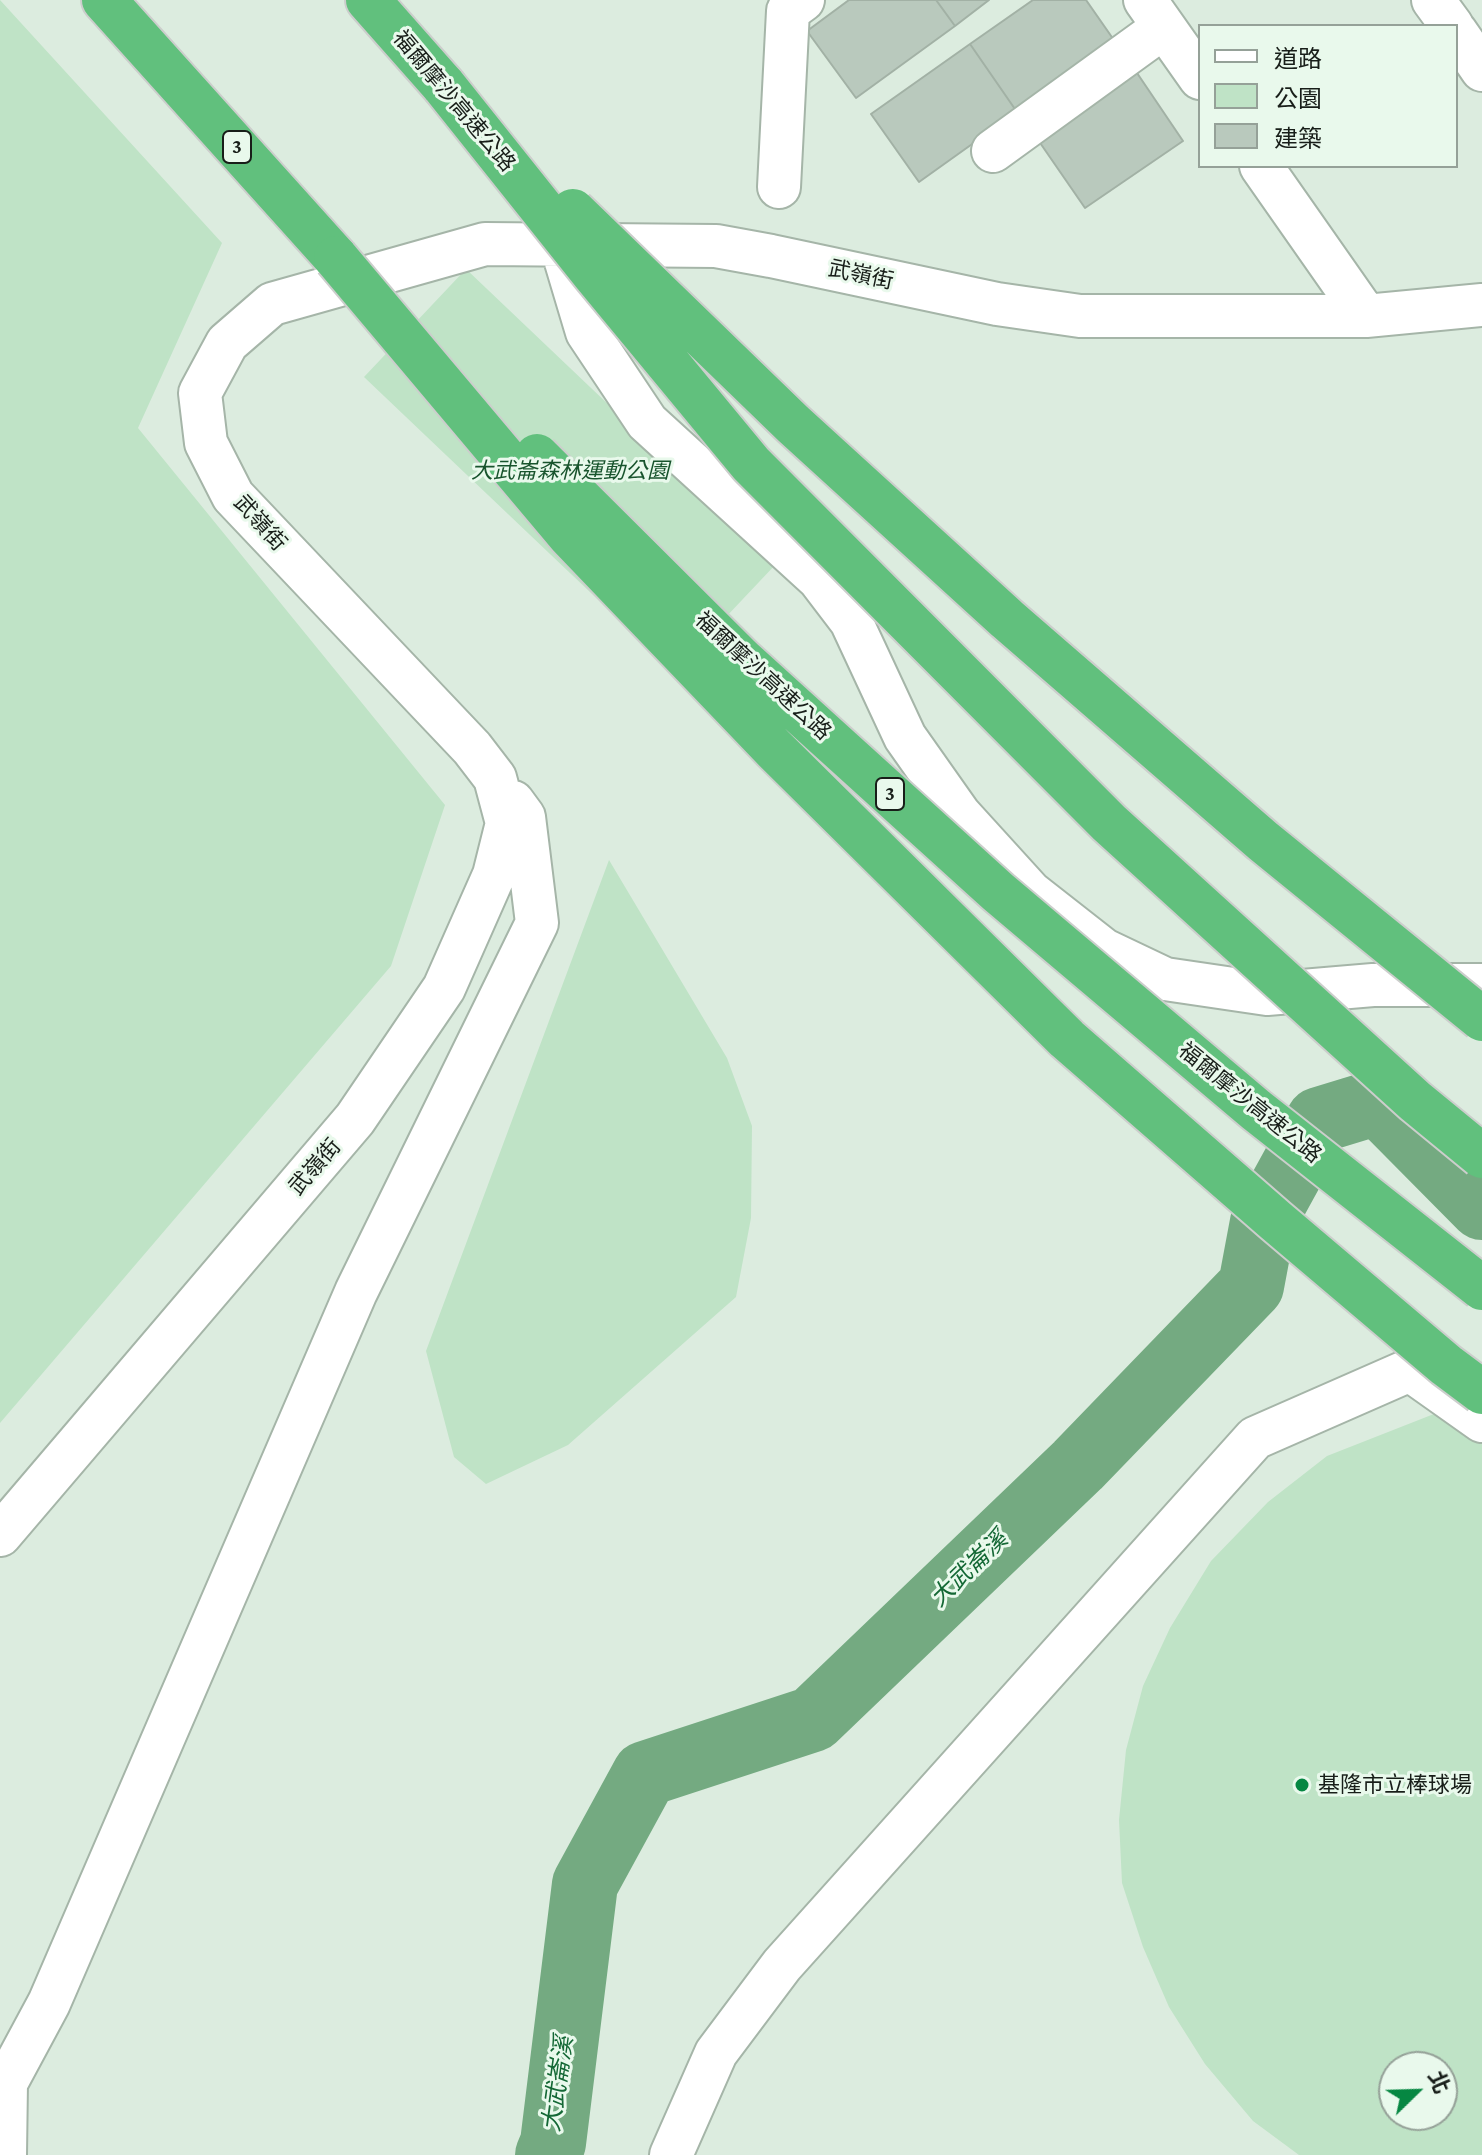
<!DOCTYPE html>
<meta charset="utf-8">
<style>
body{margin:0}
#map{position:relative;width:1482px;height:2155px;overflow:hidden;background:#dcecdf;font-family:"Crimson Pro","Noto Sans TC",serif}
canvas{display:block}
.legend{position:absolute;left:1198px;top:24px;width:260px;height:144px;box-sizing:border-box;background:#e9f9ec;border:2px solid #95a198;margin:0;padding:10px 14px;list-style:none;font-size:24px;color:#181e19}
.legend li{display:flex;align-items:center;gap:16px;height:40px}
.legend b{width:40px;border:2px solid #95a198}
.north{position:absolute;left:1378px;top:2051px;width:80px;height:80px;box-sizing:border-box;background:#e9f9ec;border:2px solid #95a198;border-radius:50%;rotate:67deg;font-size:22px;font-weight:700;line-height:32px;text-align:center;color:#181e19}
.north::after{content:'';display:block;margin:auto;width:28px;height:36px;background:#068742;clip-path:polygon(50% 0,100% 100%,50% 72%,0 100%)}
</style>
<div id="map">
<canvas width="1482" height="2155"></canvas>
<ul class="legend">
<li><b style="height:10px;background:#fff"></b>道路</li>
<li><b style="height:22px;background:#bfe3c6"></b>公園</li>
<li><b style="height:22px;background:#b9c9bd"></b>建築</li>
</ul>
<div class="north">北</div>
</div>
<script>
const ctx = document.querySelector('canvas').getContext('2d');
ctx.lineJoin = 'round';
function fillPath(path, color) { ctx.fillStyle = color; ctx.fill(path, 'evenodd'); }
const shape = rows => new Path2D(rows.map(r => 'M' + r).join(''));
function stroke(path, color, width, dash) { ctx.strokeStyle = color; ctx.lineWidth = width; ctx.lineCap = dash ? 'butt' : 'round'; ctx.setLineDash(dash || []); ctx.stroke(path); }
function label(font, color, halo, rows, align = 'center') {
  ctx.font = font + ' "Crimson Pro","Noto Sans TC",serif'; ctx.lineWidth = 6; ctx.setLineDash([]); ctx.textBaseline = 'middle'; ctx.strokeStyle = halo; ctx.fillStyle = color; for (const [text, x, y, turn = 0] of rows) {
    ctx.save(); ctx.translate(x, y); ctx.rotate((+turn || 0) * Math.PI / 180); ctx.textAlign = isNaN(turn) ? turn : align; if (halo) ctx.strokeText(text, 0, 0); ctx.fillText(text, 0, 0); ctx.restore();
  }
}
fillPath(shape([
 [0,0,222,243,138,428,445,805,391,966,0,1423],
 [466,269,776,564,674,672,364,377],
 [609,860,727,1058,752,1126,751,1218,736,1297,568,1445,486,1484,454,1457,426,1351],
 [1439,1412,1482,1442,1482,2155,1299,2155,1253,2121,1205,2064,1169,2007,1143,1947,1122,1883,1119,1820,1126,1750,1143,1686,1170,1628,1211,1561,1268,1502,1327,1456],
 [1394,2067,1442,2067,1442,2115,1394,2115]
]), '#bfe3c6');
stroke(shape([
 [548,2155,553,2143,585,1884,645,1774,813,1719,1078,1465,1251,1286,1263,1222,1319,1120,1378,1102,1482,1207]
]), '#74aa81', 66);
const building = shape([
 [849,0,936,0,955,26,856,98,807,31,849,0],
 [936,0,989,0,955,26,936,0],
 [1033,0,1086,0,1116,43,1017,112,970,44,1033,0],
 [970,44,1017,112,919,182,871,114,970,44],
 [1135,70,1183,141,1085,208,1036,137,1135,70]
]);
fillPath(building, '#b9c9bd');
stroke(building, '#a2b1a5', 2);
const minor = shape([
 [1145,0,1200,78],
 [1433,0,1452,26],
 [1456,32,1482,70],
 [993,151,1164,27],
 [1261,166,1366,316],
 [779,187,788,11,803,0],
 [561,245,587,332,647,422,819,579,851,621,905,737,960,815,1030,892,1104,950,1165,979,1267,994,1373,985,1482,985],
 [0,1535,355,1119,444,988,494,875,507,823,495,778,472,748,233,496,206,443,200,393,227,343,272,304,485,244,716,246,771,256,997,304,1080,316,1366,316,1482,305],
 [5,2155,6,2083,49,2003,356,1292,537,923,524,817,513,802],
 [671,2155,716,2053,782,1965,1255,1438,1410,1370,1482,1421]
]);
const highway = shape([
 [104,0,336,258],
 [368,0,444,86]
]);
stroke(minor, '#a5b5a8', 46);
stroke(highway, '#cccecc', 48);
stroke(minor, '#fff', 42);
stroke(highway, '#61c07d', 44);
const highwayBridge = shape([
 [444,86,594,274,751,464,1109,823,1415,1101,1482,1156],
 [573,211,793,424,1007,619,1263,841,1482,1019],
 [336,258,570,536,774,749,1067,1039,1276,1221,1446,1365,1482,1392],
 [537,456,742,660,998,892,1256,1110,1482,1288]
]);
stroke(highwayBridge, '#cccecc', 48, []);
stroke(highwayBridge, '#61c07d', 44);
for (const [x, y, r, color] of [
 [1302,1785,8,"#068742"]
]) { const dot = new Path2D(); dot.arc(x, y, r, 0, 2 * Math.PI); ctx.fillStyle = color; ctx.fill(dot); stroke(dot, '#e9f9ec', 3); }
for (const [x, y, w] of [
 [237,147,28],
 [890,794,28]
]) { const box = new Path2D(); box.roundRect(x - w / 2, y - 16, w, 32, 6); ctx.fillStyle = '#e9f9ec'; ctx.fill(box); stroke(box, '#181e19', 2); }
label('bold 20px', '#181e19', null, [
 ["3",237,147],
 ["3",890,794]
]);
label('22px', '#181e19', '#e9f9ec', [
 ["福爾摩沙高速公路",454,101,50],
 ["武嶺街",861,275,12],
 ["武嶺街",260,523,48],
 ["福爾摩沙高速公路",763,676,43],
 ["福爾摩沙高速公路",1250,1103,39],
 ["武嶺街",315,1167,-49]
]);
label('italic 22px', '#18542d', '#e9f9ec', [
 ["大武崙森林運動公園",570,471]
]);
label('22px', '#181e19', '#e9f9ec', [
 ["基隆市立棒球場",1318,1785]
], 'left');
label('italic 24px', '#146835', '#e9f9ec', [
 ["大武崙溪",969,1569,-44],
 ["大武崙溪",558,2084,-82]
]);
</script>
